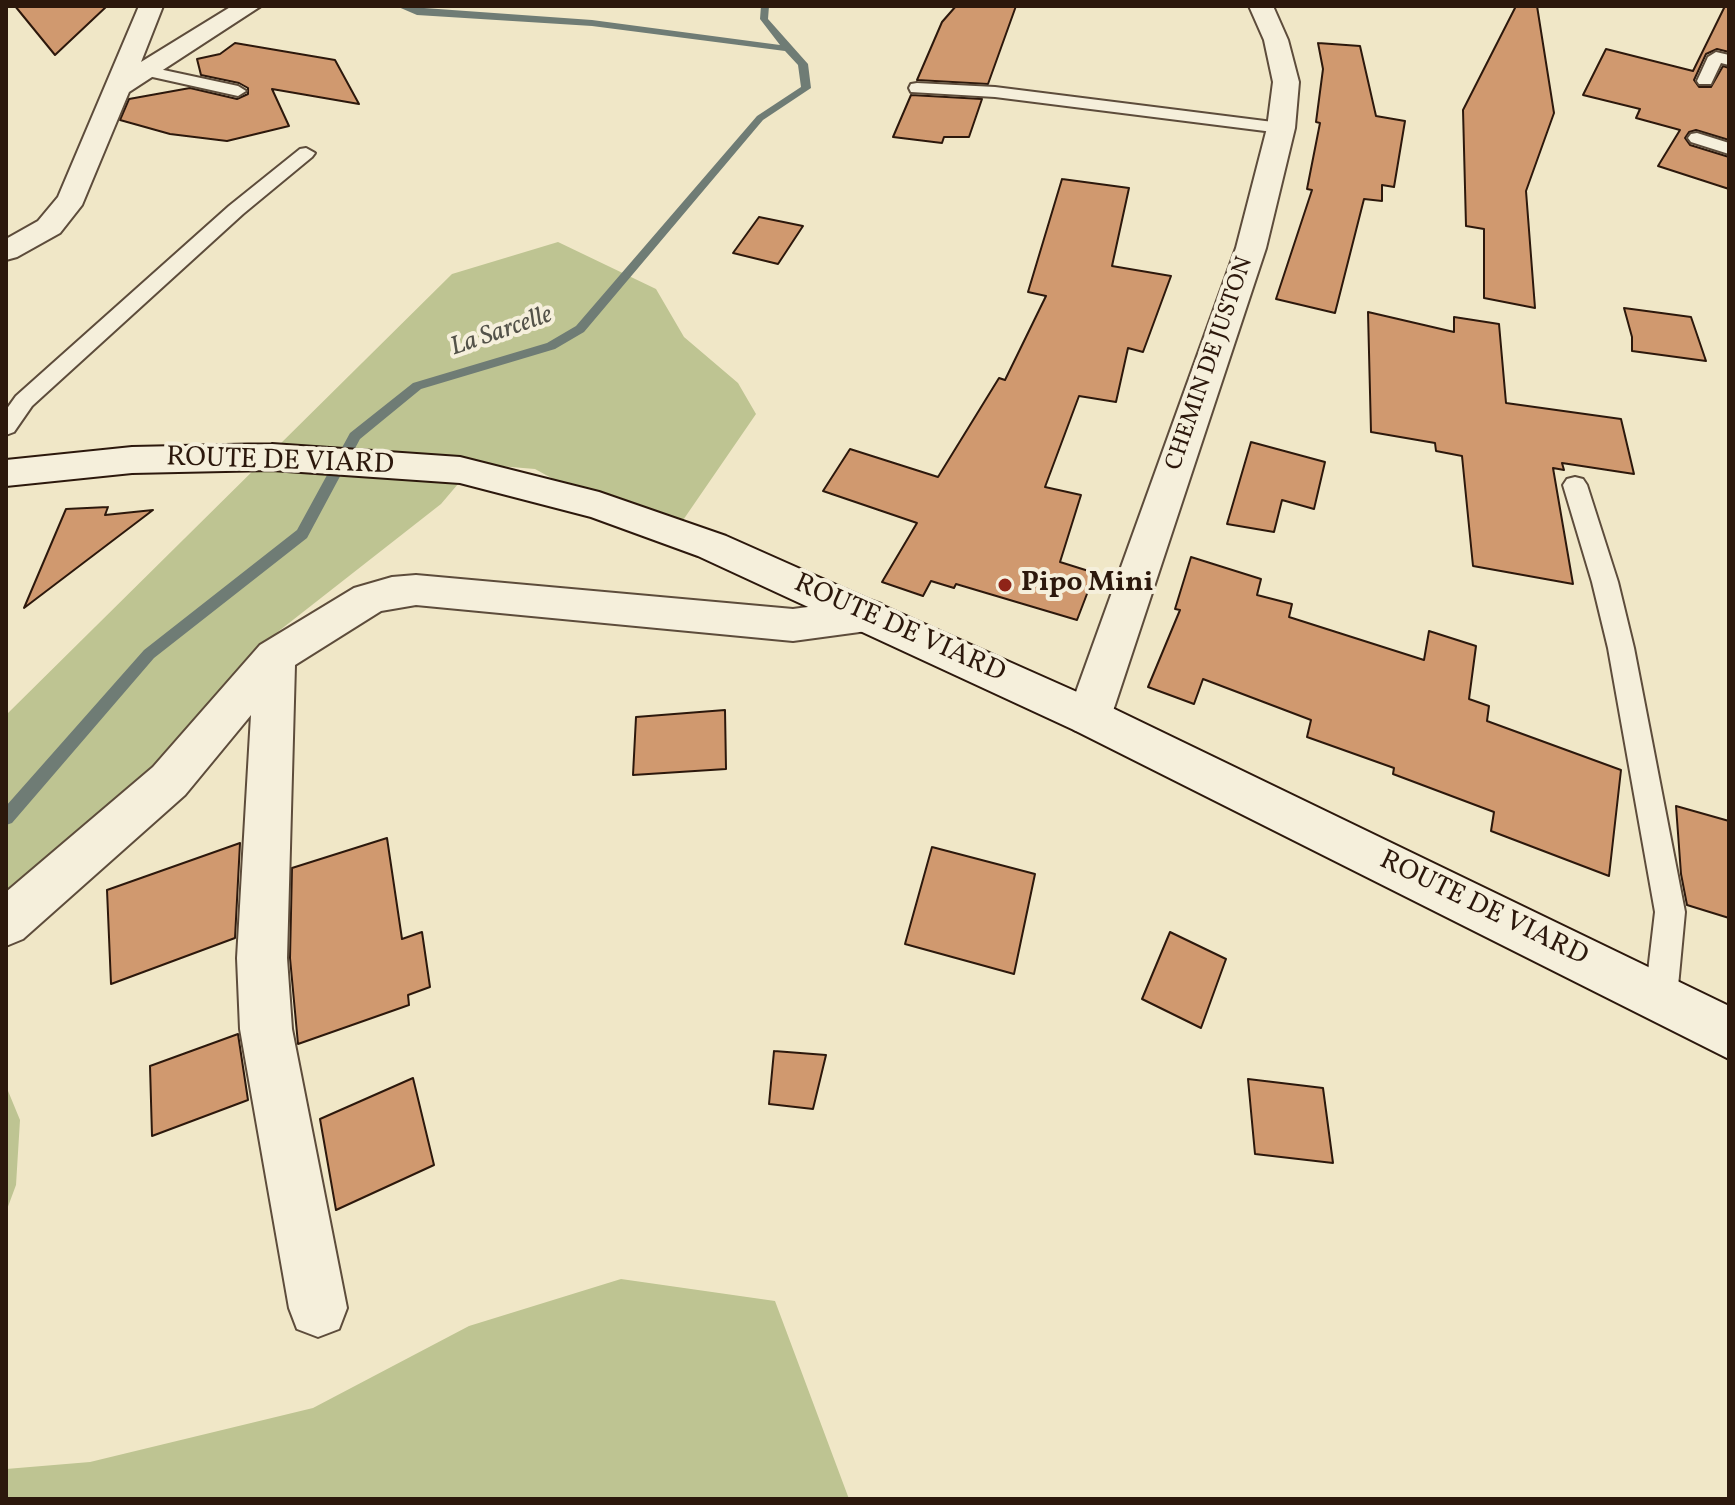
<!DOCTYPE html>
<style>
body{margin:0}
#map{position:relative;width:1735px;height:1505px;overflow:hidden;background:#f0e7c7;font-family:Vollkorn,serif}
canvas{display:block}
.frame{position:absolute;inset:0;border:8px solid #2c180c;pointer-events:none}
</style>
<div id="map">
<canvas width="1735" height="1505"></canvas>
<div class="frame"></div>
</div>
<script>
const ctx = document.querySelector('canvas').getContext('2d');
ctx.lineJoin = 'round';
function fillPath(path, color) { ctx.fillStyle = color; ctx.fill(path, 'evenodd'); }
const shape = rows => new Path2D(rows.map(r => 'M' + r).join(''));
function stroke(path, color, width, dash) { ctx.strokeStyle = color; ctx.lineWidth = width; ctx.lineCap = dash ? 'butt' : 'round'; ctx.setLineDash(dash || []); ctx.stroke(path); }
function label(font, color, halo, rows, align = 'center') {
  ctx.font = font + ' Vollkorn,serif'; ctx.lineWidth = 8; ctx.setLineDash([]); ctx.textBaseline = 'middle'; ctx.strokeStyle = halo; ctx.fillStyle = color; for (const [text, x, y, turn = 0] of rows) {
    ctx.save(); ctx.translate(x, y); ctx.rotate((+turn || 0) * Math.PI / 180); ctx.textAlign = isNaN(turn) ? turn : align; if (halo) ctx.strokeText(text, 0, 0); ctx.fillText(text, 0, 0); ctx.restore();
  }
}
fillPath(shape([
 [558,242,656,289,684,337,738,383,756,414,668,542,535,469,475,464,441,504,275,634,157,762,6,909,6,715,452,274],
 [6,1086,20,1120,16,1185,6,1212],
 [621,1279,775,1301,849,1499,6,1499,6,1469,90,1462,313,1408,469,1326]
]), '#bec492');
fillPath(shape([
 [396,6,592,20,780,45,760,19,761,6,769,6,768,19,808,64,811,88,763,120,584,332,555,349,421,389,360,439,307,538,154,658,12,823,6,825,6,806,144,650,297,530,350,433,413,383,547,343,576,326,757,116,801,87,798,65,785,51,592,26,417,15,396,6]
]), '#6f7c75');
const building = shape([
 [15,6,107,6,55,55,15,6],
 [956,6,1016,6,988,84,917,80,942,22,956,6],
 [1516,6,1537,6,1554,113,1526,191,1535,308,1484,298,1484,229,1466,226,1463,110,1516,6],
 [1725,6,1729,6,1729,52,1717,49,1706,54,1694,80,1699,87,1711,87,1723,66,1729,68,1729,140,1696,130,1689,132,1685,138,1690,145,1729,157,1729,189,1658,166,1680,130,1636,118,1640,109,1583,95,1606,49,1693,71,1725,6],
 [235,43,335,60,359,104,272,89,289,126,227,141,170,134,120,120,129,99,190,88,237,99,248,94,248,88,239,83,201,75,197,59,220,54,235,43],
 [1318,43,1360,46,1376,116,1405,121,1394,187,1382,185,1382,201,1364,199,1335,313,1276,299,1312,190,1307,189,1320,123,1316,122,1323,69,1318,43],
 [911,95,982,99,969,137,944,137,942,143,893,137,911,95],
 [1062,179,1129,188,1112,266,1171,276,1143,352,1128,348,1116,402,1079,396,1045,487,1081,495,1060,562,1095,573,1077,620,956,584,954,588,931,581,923,596,882,582,917,523,823,491,850,449,938,477,999,378,1005,380,1046,296,1028,292,1062,179],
 [759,217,803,226,778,264,733,253,759,217],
 [1624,308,1691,317,1706,361,1632,351,1632,337,1624,308],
 [1368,312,1454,332,1454,317,1499,324,1506,403,1621,419,1634,474,1562,463,1564,470,1553,468,1573,584,1473,566,1462,456,1436,451,1435,443,1371,432,1368,312],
 [1251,442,1325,462,1314,509,1282,500,1274,532,1227,524,1251,442],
 [108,507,105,515,153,510,24,608,66,509,108,507],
 [1191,557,1261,579,1257,595,1292,604,1289,617,1424,660,1429,631,1476,646,1469,699,1489,706,1487,721,1621,770,1609,876,1491,831,1494,812,1393,774,1394,768,1307,737,1311,720,1203,679,1194,704,1148,687,1180,610,1175,609,1191,557],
 [725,710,726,769,633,775,636,717,725,710],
 [1676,806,1729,821,1729,918,1687,905,1681,874,1676,806],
 [387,838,402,939,422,932,430,987,408,995,409,1005,298,1044,290,958,292,868,387,838],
 [240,843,235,938,111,984,107,890,240,843],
 [932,847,1035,874,1014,974,905,944,932,847],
 [1170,932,1226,959,1201,1028,1142,999,1170,932],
 [238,1034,248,1100,152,1136,150,1066,238,1034],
 [774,1051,826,1055,813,1109,769,1104,774,1051],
 [413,1078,434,1165,336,1210,320,1119,413,1078],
 [1248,1079,1323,1088,1333,1163,1255,1154,1248,1079]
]);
fillPath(building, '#d0996f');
stroke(building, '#2c180c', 2);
const service = shape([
 [1716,52,1729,55,1729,65,1721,63,1711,84,1699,84,1697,81,1708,57,1716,52],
 [145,66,238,86,246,91,238,96,139,74,139,68,145,66],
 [917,83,995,87,1281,123,1290,128,1281,133,995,97,911,92,909,88,911,84,917,83],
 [1697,133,1729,143,1729,154,1691,142,1688,138,1691,134,1697,133],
 [306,148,315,153,312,157,243,214,32,406,14,432,6,435,6,410,16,396,229,206,300,149,306,148],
 [1575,477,1583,479,1587,485,1618,582,1634,648,1685,912,1677,997,1672,1008,1661,1013,1650,1008,1645,997,1655,912,1608,648,1592,582,1563,485,1567,479,1575,477]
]);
const minor = shape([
 [139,6,163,6,141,62,232,6,261,6,129,92,82,205,60,233,17,257,6,260,6,239,38,221,58,197,139,6],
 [1249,6,1273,6,1288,40,1299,82,1295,128,1266,248,1111,717,1104,730,1089,735,1074,730,1067,717,1236,248,1267,128,1273,82,1264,40,1249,6],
 [416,575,793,609,867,599,881,604,887,615,881,626,867,631,793,641,416,605,381,611,295,665,287,958,292,1029,347,1308,339,1329,318,1337,297,1329,289,1308,240,1029,237,958,251,715,185,795,23,939,6,946,6,892,153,767,260,645,354,588,392,577,416,575]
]);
const secondary = shape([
 [272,444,460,457,599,492,726,536,1104,704,1729,1006,1729,1059,1074,730,698,556,591,517,460,483,272,470,132,473,6,486,6,460,132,447,272,444]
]);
stroke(service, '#5d4c3b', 4);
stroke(minor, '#5d4c3b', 4);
stroke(secondary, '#2c180c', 4);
fillPath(service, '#f5efdb');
fillPath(minor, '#f5efdb');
fillPath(secondary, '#f5efdb');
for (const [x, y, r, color] of [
 [1005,585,8,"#8f2418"]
]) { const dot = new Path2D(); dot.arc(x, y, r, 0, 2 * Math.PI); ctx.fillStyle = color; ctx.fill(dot); stroke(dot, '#f5efdb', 3); }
label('24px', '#2c180c', '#f5efdb', [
 ["CHEMIN DE JUSTON",1211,364,-71]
]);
label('italic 26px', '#535249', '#f5efdb', [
 ["La Sarcelle",502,333,-19]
]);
label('28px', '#2c180c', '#f5efdb', [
 ["ROUTE DE VIARD",280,463,2],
 ["ROUTE DE VIARD",899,630,24],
 ["ROUTE DE VIARD",1483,910,26]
]);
label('bold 28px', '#2c180c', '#f5efdb', [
 ["Pipo Mini",1021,585]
], 'left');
</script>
